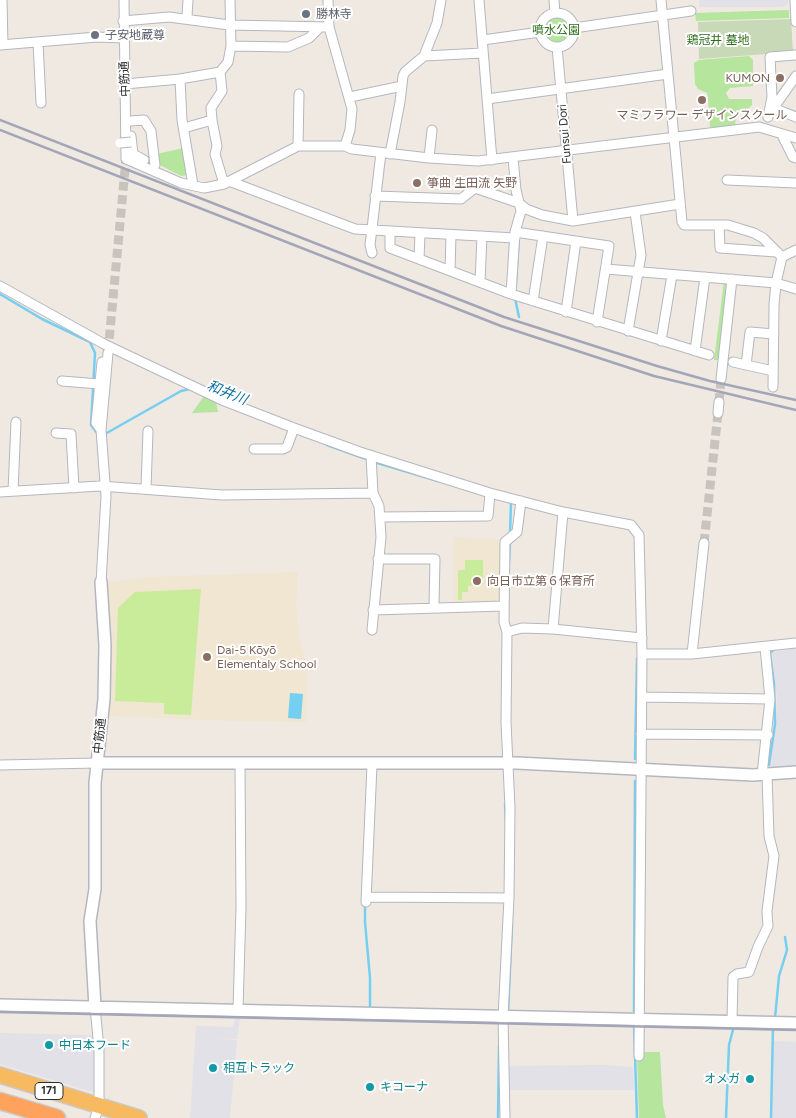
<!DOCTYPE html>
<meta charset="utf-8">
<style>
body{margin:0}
canvas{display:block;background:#efe9e1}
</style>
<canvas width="796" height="1118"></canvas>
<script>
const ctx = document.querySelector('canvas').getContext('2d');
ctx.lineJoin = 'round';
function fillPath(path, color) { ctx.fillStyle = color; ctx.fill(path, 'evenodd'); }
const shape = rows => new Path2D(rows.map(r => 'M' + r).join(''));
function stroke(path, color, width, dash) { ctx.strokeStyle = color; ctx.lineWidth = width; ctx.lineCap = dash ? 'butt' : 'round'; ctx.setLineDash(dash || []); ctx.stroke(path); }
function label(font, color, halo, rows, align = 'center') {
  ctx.font = font + ' Figtree,"Noto Sans JP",sans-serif'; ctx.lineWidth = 4; ctx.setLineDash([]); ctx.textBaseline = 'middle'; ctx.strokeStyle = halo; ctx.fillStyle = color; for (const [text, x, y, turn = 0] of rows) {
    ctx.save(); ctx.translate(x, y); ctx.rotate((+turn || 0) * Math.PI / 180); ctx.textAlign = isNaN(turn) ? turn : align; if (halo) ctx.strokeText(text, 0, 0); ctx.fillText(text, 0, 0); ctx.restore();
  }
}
fillPath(shape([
 [699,0,789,0,787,5,781,7,699,7],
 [796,648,796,765,771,768,777,699,772,652],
 [236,1013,241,1013,237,1039,212,1038,237,1040,230,1118,190,1118,196,1026,233,1027],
 [0,1033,93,1035,95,1048,95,1093,0,1064],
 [773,1041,796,1042,796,1118,772,1118],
 [602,1065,633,1067,634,1090,508,1090,508,1066]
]), '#e3e1e8');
fillPath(shape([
 [454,538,500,539,500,603,454,602],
 [298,572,296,604,298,631,307,668,306,722,238,721,108,716,111,647,106,582,150,577]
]), '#f0e6d1');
fillPath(shape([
 [789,10,789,18,696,21,695,13],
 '541 30a15 15 0 1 1 30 0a15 15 0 1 1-30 0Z',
 [749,56,753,60,753,86,730,88,726,93,729,99,752,99,752,105,742,114,736,115,735,127,710,127,708,97,707,93,698,89,695,84,694,63,699,60],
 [183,148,188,175,181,176,160,165,157,154],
 [724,281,729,282,719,360,714,360],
 [204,396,216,402,218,412,192,413],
 [637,1052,660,1052,663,1105,666,1118,639,1118]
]), '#b6e59e');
fillPath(shape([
 [791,19,793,52,699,59,698,22]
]), '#c8d9b8');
fillPath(shape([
 [465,560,483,560,483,584,468,586,468,592,462,592,462,600,458,600,458,570,465,570],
 [201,589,191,715,164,714,164,703,115,701,118,608,135,592]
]), '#c9ec9a');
fillPath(shape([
 [290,693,303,694,301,719,288,718]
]), '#75cff0');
stroke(shape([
 [516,283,519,236],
 [0,294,42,319,90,342,95,353,91,425,97,433,105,434,181,391,190,389],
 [515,298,519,317],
 [327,445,369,460],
 [374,462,438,481],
 [510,535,511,502],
 [509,563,510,541],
 [635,759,637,659],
 [769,765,775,724,774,684,770,653,775,648],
 [505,804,506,821],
 [365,906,365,922,370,978,370,1007],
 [634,1011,635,781],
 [508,1013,512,924],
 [775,1018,779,976,787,950,785,937],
 [634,1023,637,1118],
 [498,1118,499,1046,501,1042],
 [726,1118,729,1045,734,1026],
 [771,1118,773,1027]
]), '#75cff0', 2.5);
stroke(shape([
 [108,352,126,159],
 [719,402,721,379],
 [704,543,718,413]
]), '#c8c4bd', 9, [9, 4.5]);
const minor = shape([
 [2,0,3,45],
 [124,0,126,159,181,183,204,188,224,184,298,146,345,146,352,149,429,158,478,161,759,127,796,138],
 [328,0,329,27,352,109,350,130,345,146],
 [479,0,492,160],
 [554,0,555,13],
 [661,0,682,222,684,225,728,225,754,233,763,238,782,257,776,283,774,305,773,387],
 [795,0,796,22],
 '540 30a17 17 0 1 1 34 0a17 17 0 1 1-34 0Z',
 [187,17,188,0],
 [123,21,169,17,229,25,329,27],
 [574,28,691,11],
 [483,40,540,32],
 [38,42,41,103],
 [0,45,97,37,123,38],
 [231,46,288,47,309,38,319,28],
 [557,47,573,221],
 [424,56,437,23,441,0],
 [220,72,222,91,211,108,212,120,217,146,215,154,224,184],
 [180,79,182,120,193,185],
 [125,84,180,79,220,72,228,62,231,46,230,0],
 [350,97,402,86],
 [487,99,668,74],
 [773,108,796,117],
 [770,113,796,76],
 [768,117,772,97,770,57,796,55],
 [131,121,144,120,151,131,155,165],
 [184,128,212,120],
 [782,135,793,157,796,158],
 [131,136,133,154,144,160],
 [298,146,299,94],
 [390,154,400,102,403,76,405,72,424,56,483,53],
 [429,158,432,130],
 [727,180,796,183],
 [229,181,355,229,515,238],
 [375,196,461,199,475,188,519,203,526,209,542,215,573,221,680,204],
 [719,225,720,248,776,252],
 [390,232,390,248,511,294,709,355],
 [515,232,609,246,597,322],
 [372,253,370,245,381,153],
 [782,257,796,250],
 [419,259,420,234],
 [606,269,776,283,796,289],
 [450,271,451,235],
 [480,282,482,236],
 [0,286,104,344,222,400,294,428,360,452,490,493,563,512,631,525,639,535,642,654,639,1056],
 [511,294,515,232,521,211,516,190,513,158],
 [533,301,543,236],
 [566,312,576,241],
 [628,331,641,255,635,212],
 [661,341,672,275],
 [695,351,705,277],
 [733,362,773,371],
 [746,365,750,332,774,334],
 [721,379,732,279],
 [62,381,99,384],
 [718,413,719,402],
 [101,430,96,423,102,362],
 [56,433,71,434,74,488],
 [254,449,283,449,287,447,294,428],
 [371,456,373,493,379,506,381,537,372,630],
 [146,488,148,431],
 [13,491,16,422],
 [0,492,100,486,222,495,373,493],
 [380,517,488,516,490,493],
 [378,559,435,559,434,606],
 [101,582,106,496,101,430,108,353],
 [373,610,504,606],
 [553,629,563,512],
 [507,632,504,622,505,542,517,532,521,501],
 [642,654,692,654,796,643],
 [692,654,704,543],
 [643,697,770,699],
 [641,734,768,735],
 [0,765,97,763],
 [762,775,770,699,765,647],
 [367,897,509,898],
 [366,902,372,765],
 [238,1010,241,907,240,765],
 [732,1022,733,977,737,974,749,972,758,947,768,926,767,911,774,856,769,836,767,775],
 [95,1118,99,1106,99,1049,95,1007],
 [505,1118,503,1017,509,898,510,808,506,722,507,632,522,628,553,629,642,638]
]);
const tertiary = shape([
 [97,763,517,763,753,775,796,772],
 [0,1005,796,1023],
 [95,1007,90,921,95,889,95,783,104,699,105,645,101,582]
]);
const trunk = shape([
 [0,1075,139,1118]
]);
const motorway = shape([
 [0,1101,57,1118]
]);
stroke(minor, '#b4b7c1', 11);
stroke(tertiary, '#b4b7c1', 14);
stroke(trunk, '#c9c9c9', 18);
stroke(motorway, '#c9c9c9', 19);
stroke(minor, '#fff', 9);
stroke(tertiary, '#fff', 11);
stroke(trunk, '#f8ba60', 15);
stroke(motorway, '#ffa35c', 16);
stroke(shape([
 [0,120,504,317,657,366,710,381,796,400],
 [0,130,501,326,654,376,796,410],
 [0,1012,796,1030]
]), '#a3a6b8', 2.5);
const minorBridge = shape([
 [120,143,131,142]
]);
stroke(minorBridge, '#b4b7c1', 11, []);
stroke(minorBridge, '#fff', 9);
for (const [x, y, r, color] of [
 [306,14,5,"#6b7280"],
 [95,35,5,"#6b7280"],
 [780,78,5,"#8d6e63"],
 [702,100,5,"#8d6e63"],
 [417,183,5,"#8d6e63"],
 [477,581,5,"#8d6e63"],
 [207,657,5,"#8d6e63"],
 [49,1045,5,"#0f9aa8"],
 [213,1068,5,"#0f9aa8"],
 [750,1079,5,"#0f9aa8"],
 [370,1087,5,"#0f9aa8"]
]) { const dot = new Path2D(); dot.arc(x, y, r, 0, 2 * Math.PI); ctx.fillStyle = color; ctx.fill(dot); stroke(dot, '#fff', 2); }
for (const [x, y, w] of [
 [49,1091,28]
]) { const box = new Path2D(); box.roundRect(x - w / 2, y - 8.5, w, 17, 4); ctx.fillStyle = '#fff'; ctx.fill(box); stroke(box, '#2e2e2e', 1); }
label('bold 11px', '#2e2e2e', null, [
 ["171",49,1091]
]);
label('12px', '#5b616d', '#fff', [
 ["勝林寺",316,14],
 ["子安地蔵尊",105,35]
], 'left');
label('12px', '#2c6e1b', '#fff', [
 ["噴水公園",556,30],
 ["鶏冠井 墓地",718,40]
]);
label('12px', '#785e54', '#fff', [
 ["KUMON",770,78,"right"],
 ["マミフラワー デザインスクール",702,115,"center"],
 ["箏曲 生田流 矢野",427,183],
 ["向日市立第６保育所",487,581],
 ["Dai-5 Kōyō",217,650],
 ["Elementaly School",217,664]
], 'left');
label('12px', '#2e2e2e', '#fff', [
 ["中筋通",125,79,-92],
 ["Funsui Dori",565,134,-95],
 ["中筋通",100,736,-84]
]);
label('12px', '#0d838f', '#fff', [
 ["中日本フード",59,1045],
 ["相互トラック",223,1068],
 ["オメガ",740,1079,"right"],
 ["キコーナ",380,1087]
], 'left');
label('italic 14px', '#0d6fa3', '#fff', [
 ["和井川",227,393,22]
]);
</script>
